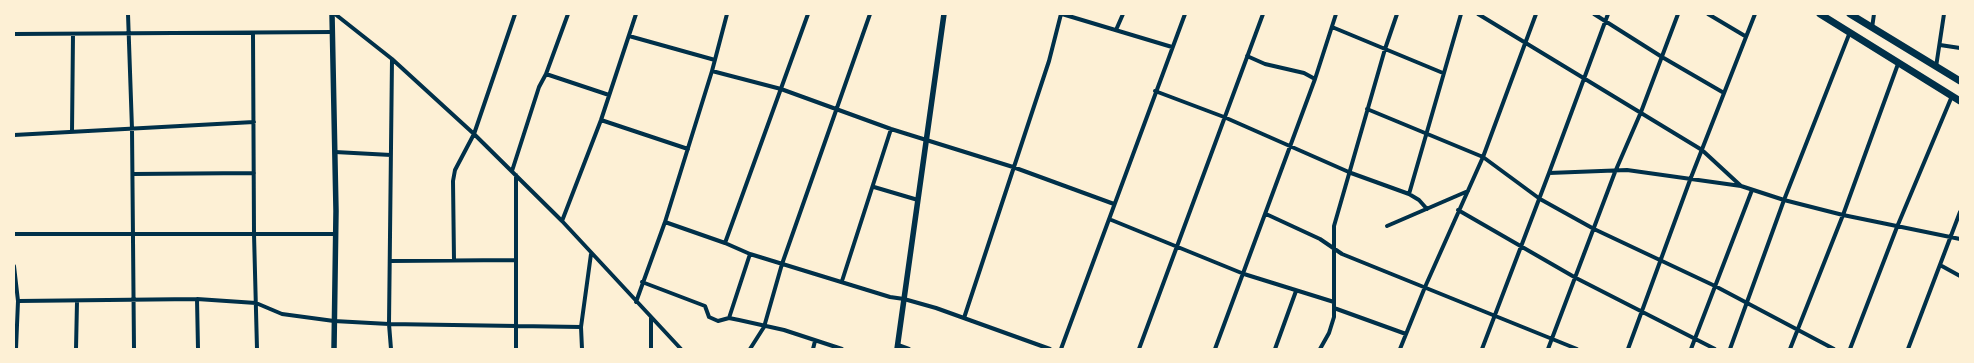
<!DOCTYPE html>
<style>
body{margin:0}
#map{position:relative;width:1974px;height:363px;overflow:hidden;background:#fdf0d5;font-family:Arial,sans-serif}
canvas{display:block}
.frame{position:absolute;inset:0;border:15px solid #fdf0d5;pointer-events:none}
</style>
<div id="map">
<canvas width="1974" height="363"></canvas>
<div class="frame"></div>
</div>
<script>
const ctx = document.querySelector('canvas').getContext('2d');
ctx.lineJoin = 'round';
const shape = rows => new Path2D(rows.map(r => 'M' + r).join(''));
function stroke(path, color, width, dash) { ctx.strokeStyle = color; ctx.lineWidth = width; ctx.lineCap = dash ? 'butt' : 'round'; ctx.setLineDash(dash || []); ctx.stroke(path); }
stroke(shape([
 [128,14,132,129,134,349],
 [335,14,392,59,474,134,562,221,681,349],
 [1062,14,1172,47],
 [1478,14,1702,150,1741,186],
 [1594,14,1662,57,1724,93],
 [1708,14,1745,36],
 [1332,27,1443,73],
 [1872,28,1874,14],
 [1116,30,1123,14],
 [253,33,254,234,257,349],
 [14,34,333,32],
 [629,36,715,60],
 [1940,45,1960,48],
 [1247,56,1265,64,1304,73,1315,79],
 [1936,67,1944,14],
 [712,71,781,89,891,129,1013,167,1114,204],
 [546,74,609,95],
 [1155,91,1224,117,1351,173,1409,194,1419,200,1427,209],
 [1367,109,1483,157,1540,199,1594,229,1715,286,1834,349],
 [601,120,688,149],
 [72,132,73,34],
 [14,135,254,122],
 [335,152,391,155],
 [512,171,539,87,546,74,568,14],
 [1549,173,1627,170,1741,186,1784,200,1843,215,1960,239],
 [133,174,254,173],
 [516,175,516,349],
 [874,187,918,200],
 [1409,194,1461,14],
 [1458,210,1576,278,1715,349],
 [1266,214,1320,239,1342,254,1577,349],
 [1109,219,1244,274,1334,302],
 [562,221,601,120,636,14],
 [665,222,725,243,750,254,890,297,904,299,936,308,1050,349],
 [1387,226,1468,191],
 [14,234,335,234],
 [725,243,808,14],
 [454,260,453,181,455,170,474,134,515,14],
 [390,261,515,260],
 [1940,265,1960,276],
 [14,266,18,301,16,349],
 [842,281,891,129],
 [642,282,705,306,709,317,718,321,729,318,739,320,784,330,842,349],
 [197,299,198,349],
 [18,301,197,299,256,303,282,314,334,321,389,324,581,327],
 [636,302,665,222,712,71,727,14],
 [1334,308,1406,334],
 [651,318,651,349],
 [729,318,750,254],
 [964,318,1049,61,1061,14],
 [898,345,909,349],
 [76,349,77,302],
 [391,349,389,324,392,59],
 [582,349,581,327,591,254],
 [750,349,764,327,782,264,870,14],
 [813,349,815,341],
 [1061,349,1185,14],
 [1139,349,1263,14],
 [1215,349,1315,79,1336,14],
 [1275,349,1296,291],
 [1320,349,1329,333,1334,317,1334,226,1385,49,1397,14],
 [1400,349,1425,287,1483,157,1536,14],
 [1482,349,1549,173,1608,14],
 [1548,349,1615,172,1641,112,1678,14],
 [1628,349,1690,180,1755,14],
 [1691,349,1752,190],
 [1730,349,1784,200,1850,32],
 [1790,349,1843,215,1898,64],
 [1850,349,1897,227,1952,96],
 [1908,349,1960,212]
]), '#003049', 4);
stroke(shape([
 [332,14,336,211,334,349],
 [897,349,944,14]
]), '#003049', 5.5);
stroke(shape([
 [1820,14,1960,101],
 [1850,14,1960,81]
]), '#003049', 7);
</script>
